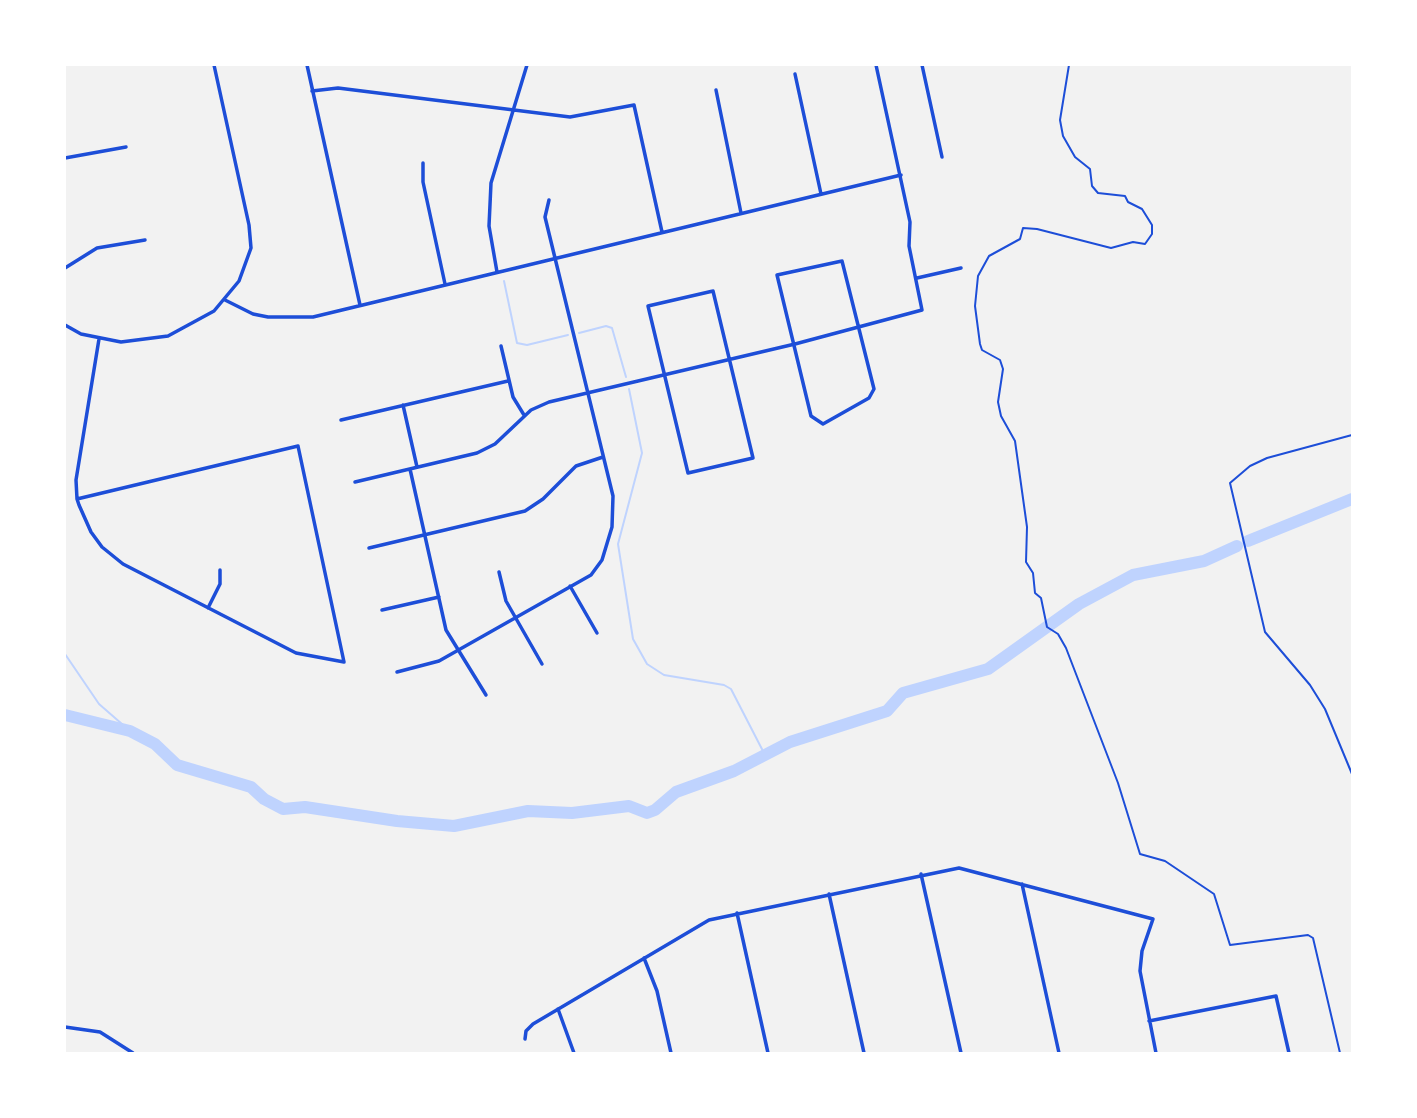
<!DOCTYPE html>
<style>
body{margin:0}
#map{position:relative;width:1417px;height:1118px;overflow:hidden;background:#f2f2f2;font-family:Manrope,sans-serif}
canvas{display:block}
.frame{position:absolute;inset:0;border:66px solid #fff;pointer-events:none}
</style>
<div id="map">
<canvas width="1417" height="1118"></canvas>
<div class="frame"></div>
</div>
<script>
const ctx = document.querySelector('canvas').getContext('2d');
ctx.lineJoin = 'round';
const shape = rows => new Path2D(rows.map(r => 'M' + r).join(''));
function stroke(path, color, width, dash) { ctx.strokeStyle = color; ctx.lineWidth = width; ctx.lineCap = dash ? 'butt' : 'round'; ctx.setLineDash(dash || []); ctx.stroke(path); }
stroke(shape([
 [504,281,517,343,527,345,568,335],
 [579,333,606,326,612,328,626,377],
 [629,389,642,453,618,544,633,639,647,664,664,675,724,685,731,689,765,755],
 [65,654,99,704,130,731]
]), '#bfd3fe', 2);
stroke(shape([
 [1248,541,1352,499],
 [65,715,130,731,155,744,177,765,251,787,264,799,283,809,305,807,397,821,454,826,528,811,572,813,629,806,647,813,655,810,676,792,734,771,790,742,887,711,903,693,988,669,1079,604,1133,575,1204,561,1237,546]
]), '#bfd3fe', 12);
stroke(shape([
 [1069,65,1060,120,1063,136,1075,157,1090,169,1092,186,1098,193,1125,196,1128,202,1142,209,1152,225,1152,234,1145,244,1133,242,1111,248,1037,229,1023,228,1020,239,989,256,978,276,975,306,980,344,982,350,1000,360,1003,369,998,402,1001,416,1015,441,1027,527,1026,562,1033,573,1035,593,1041,598,1047,627,1058,634,1066,648,1118,783,1140,854,1165,861,1214,894,1230,945,1308,935,1313,938,1340,1053]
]), '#1d4ed8', 2);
stroke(shape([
 [1352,435,1267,458,1250,466,1230,483,1265,632,1310,685,1325,709,1352,774]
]), '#1d4ed8', 2);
stroke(shape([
 [307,65,360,305],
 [922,65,942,157],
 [795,74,821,194],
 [716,90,741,213],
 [312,91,338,88,570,117,634,105,662,232],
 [65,158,126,147],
 [423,163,423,182,445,284],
 [842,261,874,389,869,398,823,424,811,416,777,275,842,261],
 [65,268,97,248,145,240],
 [497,272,489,226,491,183,527,65],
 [917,278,961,268],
 [713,291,753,458,688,473,648,306,713,291],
 [225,300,253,314,268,317,313,317,901,175],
 [65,325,81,334,121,342,168,336,214,311,239,281,251,248,249,225,214,65],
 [501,346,513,397,524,415],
 [403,405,417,467],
 [341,420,508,381],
 [410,469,446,630,486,695],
 [355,482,477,453,495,444,531,410,549,402,795,344,922,310,909,246,910,222,876,65],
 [77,499,298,446,344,662,296,653,123,564,102,547,91,532,79,505,77,499,76,480,99,339],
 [369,548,525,511,543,499,576,466,603,457],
 [499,572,506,601,542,664],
 [570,586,597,633],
 [208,608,220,584,220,570],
 [382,610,439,597],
 [397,672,439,661,591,575,602,560,612,527,613,496,545,217,549,200],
 [921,874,961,1053],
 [1022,884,1059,1053],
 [829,894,864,1053],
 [737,913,768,1053],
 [644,958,657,991,671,1053],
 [558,1009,574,1053],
 [1149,1021,1276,996,1289,1053],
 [65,1027,100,1032,133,1053],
 [525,1039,526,1031,533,1024,709,920,959,868,1153,919,1142,951,1140,971,1156,1053]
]), '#1d4ed8', 3.5);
</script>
